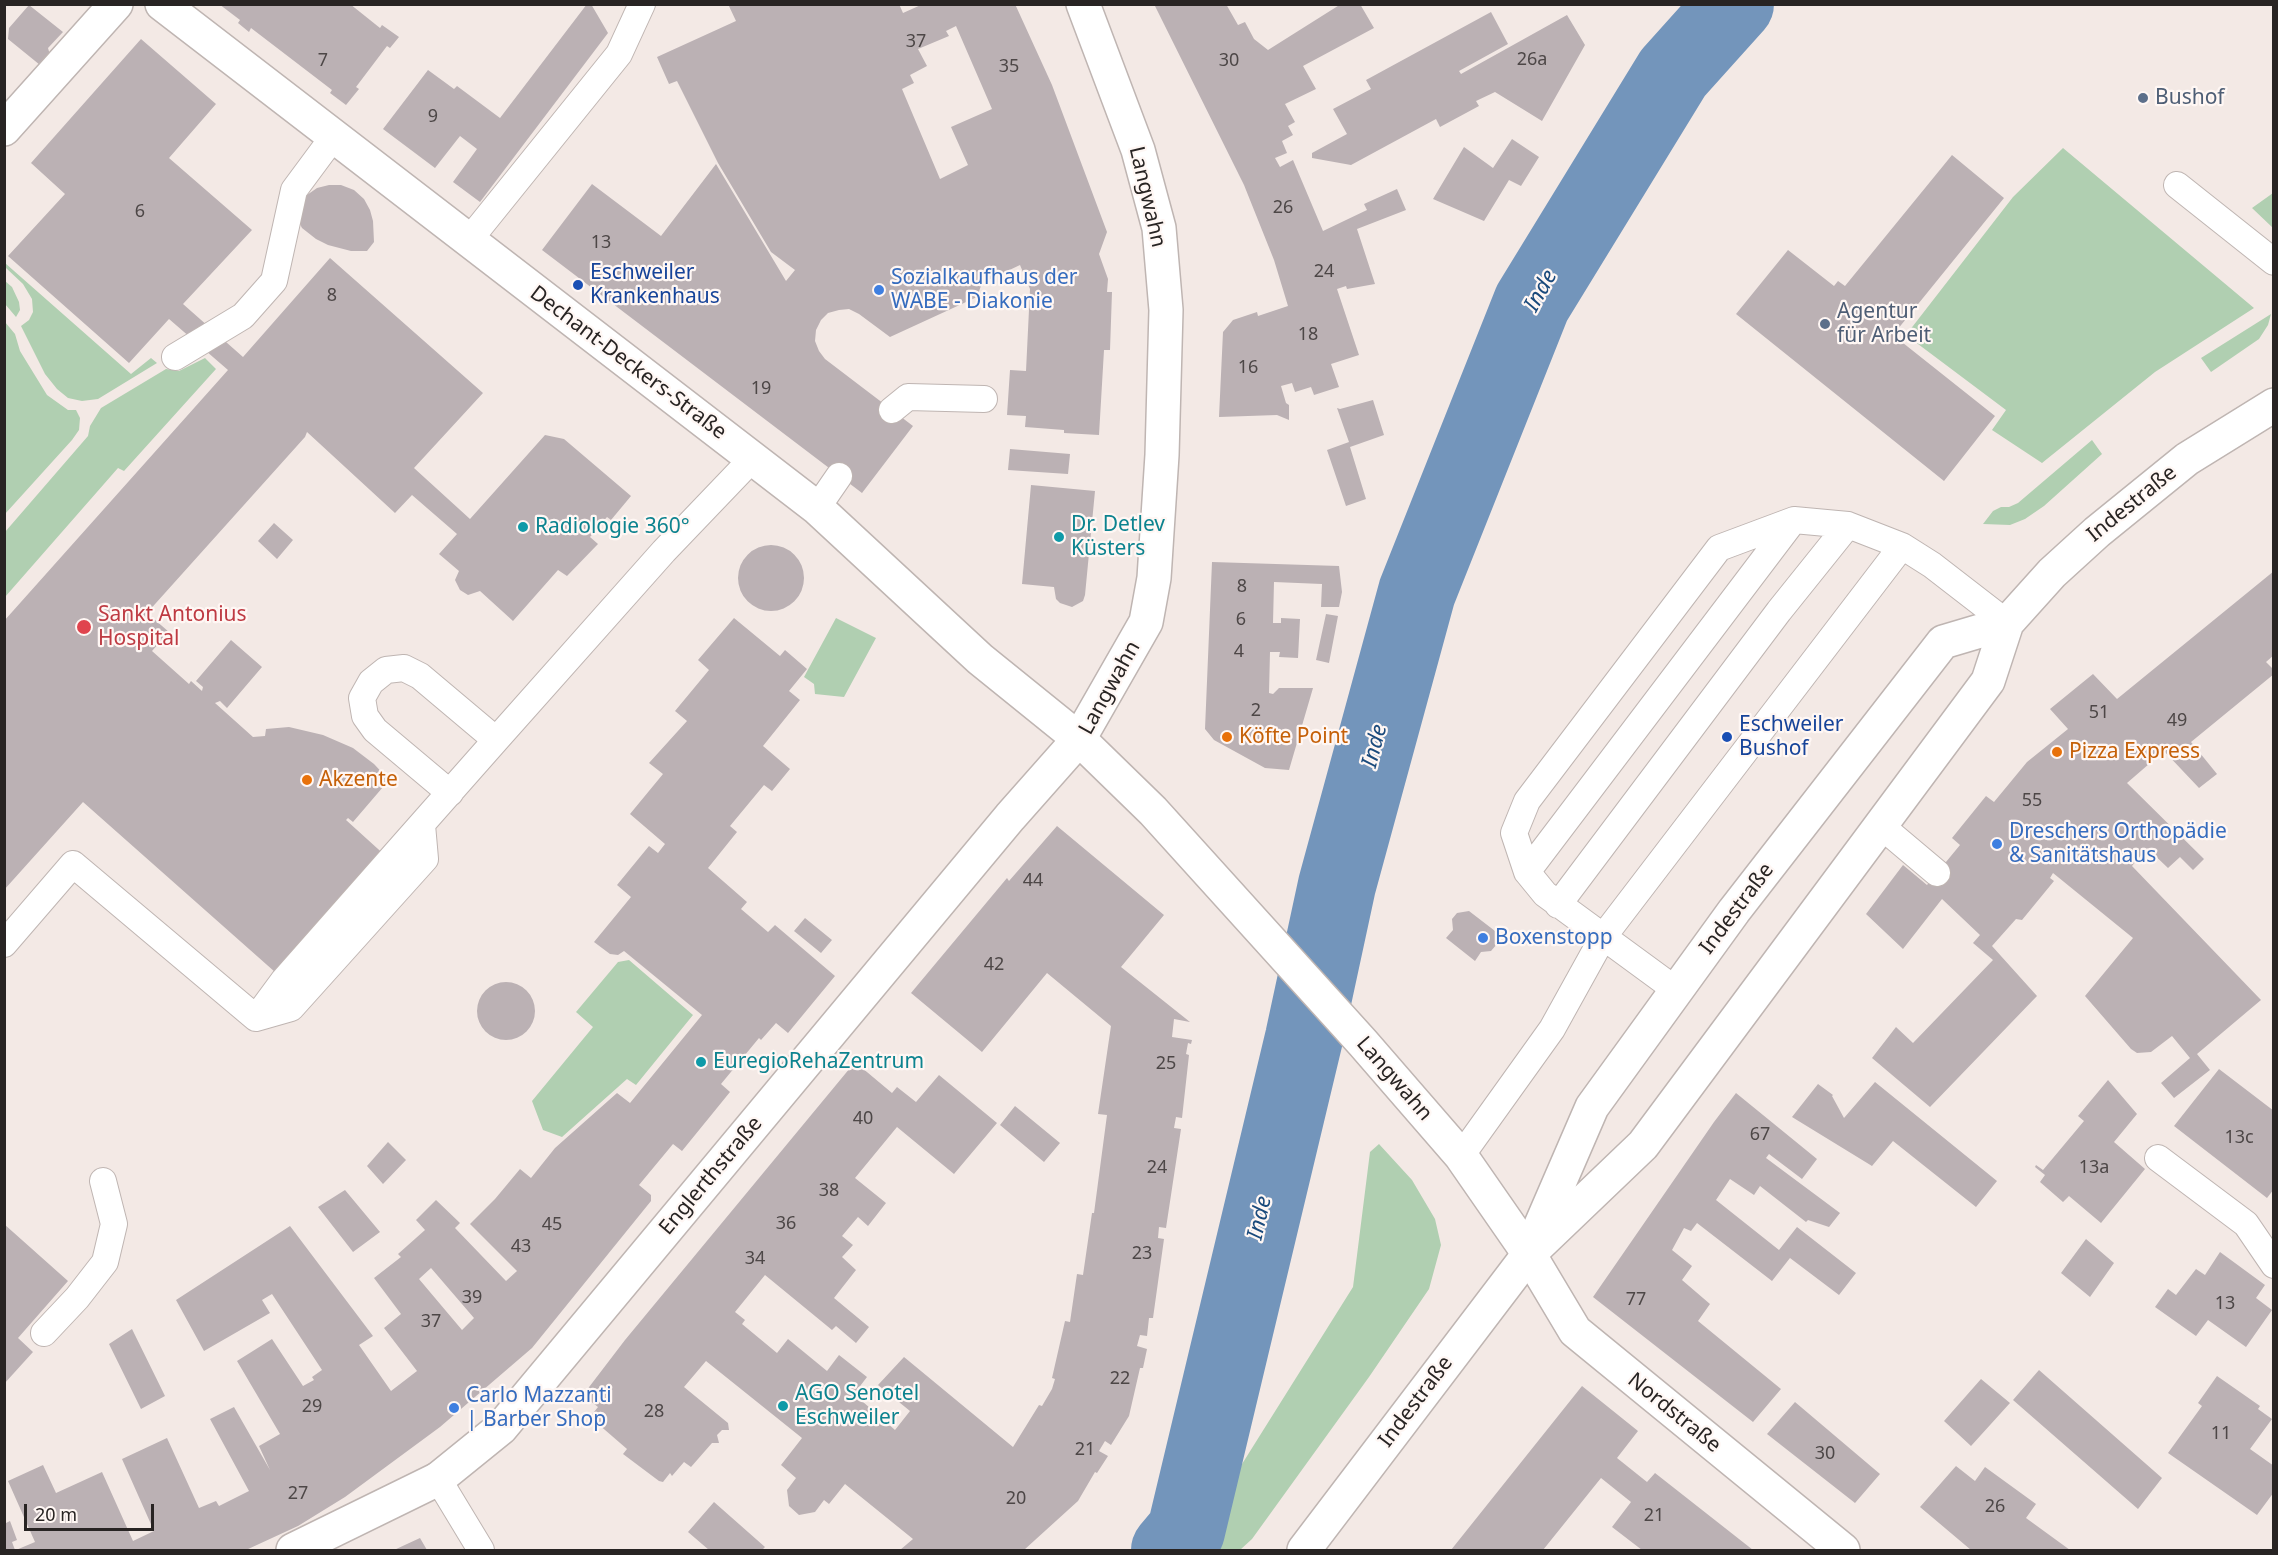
<!DOCTYPE html>
<meta charset="utf-8">
<style>
body{margin:0}
#map{position:relative;width:2278px;height:1555px;overflow:hidden;background:#f3e9e5;font-family:"Noto Sans",sans-serif}
canvas{display:block}
.frame{position:absolute;inset:0;border:6px solid #282423;pointer-events:none}
.scale{position:absolute;left:24px;top:1504px;width:130px;height:27px;box-sizing:border-box;border:3px solid #282423;border-top:0;padding-left:8px;font-size:18px;line-height:21px;white-space:nowrap;color:#282423;-webkit-text-stroke:4px #fff7f4;paint-order:stroke}
</style>
<div id="map">
<canvas width="2278" height="1555"></canvas>
<div class="frame"></div>
<div class="scale">20 m</div>
</div>
<script>
const ctx = document.querySelector('canvas').getContext('2d');
ctx.lineJoin = 'round';
function fillPath(path, color) { ctx.fillStyle = color; ctx.fill(path, 'evenodd'); }
const shape = rows => new Path2D(rows.map(r => 'M' + r).join(''));
function stroke(path, color, width, dash) { ctx.strokeStyle = color; ctx.lineWidth = width; ctx.lineCap = dash ? 'butt' : 'round'; ctx.setLineDash(dash || []); ctx.stroke(path); }
function label(font, color, halo, rows, align = 'center') {
  ctx.font = font + ' "Noto Sans",sans-serif'; ctx.lineWidth = 4.5; ctx.setLineDash([]); ctx.textBaseline = 'middle'; ctx.strokeStyle = halo; ctx.fillStyle = color; for (const [text, x, y, turn = 0] of rows) {
    ctx.save(); ctx.translate(x, y); ctx.rotate((+turn || 0) * Math.PI / 180); ctx.textAlign = isNaN(turn) ? turn : align; if (halo) ctx.strokeText(text, 0, 0); ctx.fillText(text, 0, 0); ctx.restore();
  }
}
fillPath(shape([
 [2063,148,2254,308,2155,372,2042,463,1992,430,2006,410,1906,335,2013,197],
 [2273,193,2273,228,2252,208],
 [5,263,131,374,151,358,157,363,98,399,82,401,68,398,57,389,45,374,21,326,29,320,33,312,32,299,23,284,6,268],
 [5,281,12,287,19,302,20,310,16,317,5,304],
 [2271,314,2268,325,2259,339,2211,372,2201,358],
 [5,322,15,334,20,351,47,395,68,410,76,410,80,418,79,430,72,440,5,514],
 [205,358,216,369,124,471,118,468,5,597,5,532,88,436,90,426,101,408,166,369,179,371],
 [2092,440,2102,454,2044,506,2025,519,2010,525,1983,524,1993,511,2001,507,2009,507,2018,503],
 [836,618,876,638,844,697,815,694,814,684,804,677],
 [629,960,693,1015,636,1085,627,1079,562,1137,543,1130,532,1101,593,1027,576,1012,618,962],
 [1379,1144,1412,1180,1435,1219,1441,1245,1429,1289,1369,1377,1252,1539,1240,1550,1185,1550,1195,1539,1353,1287,1370,1152]
]), '#b0cfb1');
stroke(shape([
 [1170,1550,1186,1531,1304,1038,1337,885,1417,592,1532,303,1673,73,1735,4]
]), '#7395bb', 78);
fillPath(shape([
 [219,4,350,4,380,28,382,25,399,37,390,48,387,46,356,87,359,89,346,105,330,93,332,90,251,28,249,32,238,23,240,20],
 [587,4,591,4,608,33,480,202,453,182,477,149,460,136,435,168,383,129,428,70,454,89,457,86,500,118],
 [728,4,899,4,903,13,923,4,1015,4,1052,85,1107,232,1099,254,1108,279,1107,292,1112,292,1110,350,1104,350,1099,435,1064,433,1064,430,1025,427,1026,416,1007,415,1010,370,1026,371,1030,289,1020,265,982,283,977,297,890,337,859,314,849,309,839,310,828,313,821,320,816,330,815,341,819,351,825,359,913,426,862,493,542,250,592,184,661,236,716,164,786,281,795,270,771,252,718,163,677,81,669,84,657,57,736,21],
 [956,26,992,109,951,127,968,165,940,179,902,89,914,83,910,75,927,66,918,49,949,36,946,31],
 [1154,4,1226,4,1238,25,1245,22,1254,39,1268,50,1341,4,1360,4,1374,28,1303,66,1316,89,1285,104,1295,122,1288,126,1293,135,1282,141,1287,153,1275,158,1280,167,1293,160,1323,231,1367,210,1364,204,1397,189,1406,210,1357,229,1375,284,1347,289,1346,286,1337,289,1359,355,1331,364,1339,387,1314,395,1311,387,1295,392,1292,383,1281,386,1286,403,1289,405,1289,420,1277,415,1219,417,1223,332,1233,320,1257,312,1258,316,1288,306,1274,260,1244,185],
 [29,5,63,32,48,48,50,55,40,65,8,39,9,28],
 [1491,12,1508,44,1459,71,1461,74,1567,15,1585,45,1542,121,1495,92,1476,101,1479,106,1440,127,1436,119,1351,165,1312,158,1312,153,1347,134,1333,109,1371,89,1366,80],
 [141,39,216,104,169,158,252,230,183,304,243,357,330,258,483,393,414,468,470,519,545,435,564,439,631,496,611,520,607,517,590,537,598,544,567,576,558,570,513,621,480,591,468,595,460,590,455,580,459,571,439,554,457,534,412,495,395,513,307,432,305,437,147,613,169,632,152,651,189,684,191,681,202,691,203,687,196,681,231,640,262,667,227,708,220,701,215,703,253,737,265,736,266,729,289,727,323,735,353,748,374,764,389,780,353,822,348,818,346,820,399,868,284,980,83,802,4,890,4,621,228,370,169,319,129,363,8,256,65,194,31,163],
 [1512,139,1539,157,1521,186,1509,180,1484,221,1433,199,1464,147,1493,168],
 [1952,155,2004,198,1893,335,1995,416,1944,481,1736,314,1788,250,1834,286,1838,281,1845,286],
 [329,185,341,185,354,190,364,199,370,210,373,221,374,242,367,251,351,251,328,245,316,239,302,228,299,222,301,205,307,195,317,188],
 [1373,400,1384,435,1350,447,1366,499,1346,506,1327,450,1349,442,1337,408,1340,409],
 [1010,449,1070,454,1068,474,1008,470],
 [1031,485,1095,491,1085,595,1083,601,1072,607,1060,603,1056,599,1054,587,1022,584],
 [274,523,293,540,277,559,258,541],
 '738 578a33 33 0 1 1 66 0a33 33 0 1 1-66 0Z',
 [1212,562,1339,566,1342,592,1339,607,1321,607,1322,584,1274,582,1273,623,1281,623,1281,618,1300,619,1298,658,1279,657,1280,652,1270,652,1269,693,1273,694,1279,688,1313,688,1289,770,1265,768,1214,740,1205,729],
 [2274,571,2274,655,2266,662,2274,670,2274,674,2191,742,2217,774,2199,788,2164,751,2127,783,2204,859,2193,870,2180,857,2168,868,2147,848,2132,866,2261,1000,2197,1054,2210,1070,2174,1098,2161,1083,2190,1058,2172,1036,2151,1052,2137,1053,2131,1049,2085,996,2133,938,2053,873,2050,878,2054,881,2022,920,2016,919,1992,946,2037,996,1930,1107,1872,1058,1896,1027,1913,1043,1993,960,1973,943,1980,935,1942,899,1903,949,1866,914,1903,865,1927,885,1960,845,1952,838,1986,796,1994,802,2027,762,2068,729,2050,709,2093,674,2117,699],
 [1326,614,1338,616,1329,663,1316,660],
 [734,618,780,656,785,650,807,669,789,691,800,700,763,746,790,769,772,791,764,785,730,826,737,832,708,868,747,902,741,909,768,932,775,925,835,976,788,1033,776,1023,761,1040,759,1038,721,1084,730,1092,682,1151,673,1144,639,1185,651,1195,651,1201,532,1348,440,1427,345,1497,298,1526,246,1550,16,1550,35,1542,8,1481,43,1465,56,1493,102,1472,133,1541,154,1531,122,1459,167,1438,199,1508,216,1501,219,1506,249,1491,210,1419,234,1407,270,1470,259,1446,280,1434,237,1361,272,1339,303,1386,314,1380,312,1377,322,1370,272,1294,262,1300,270,1313,204,1351,176,1300,290,1226,373,1336,359,1345,391,1391,417,1371,384,1328,401,1314,374,1278,401,1257,398,1254,425,1230,416,1220,436,1200,460,1223,455,1228,506,1281,517,1271,470,1224,495,1199,520,1169,531,1178,555,1148,617,1093,630,1103,702,1015,624,951,618,955,610,954,594,942,631,897,617,885,649,846,658,853,665,844,630,814,663,774,649,763,687,721,675,711,709,670,698,660],
 [431,1268,474,1318,462,1330,419,1279],
 [1057,826,1164,915,1121,967,1190,1022,1174,1019,1172,1037,1192,1040,1191,1044,1188,1043,1186,1054,1189,1055,1182,1118,1176,1117,1174,1128,1181,1129,1166,1228,1159,1227,1158,1238,1164,1239,1153,1318,1149,1318,1147,1336,1140,1335,1137,1346,1147,1349,1143,1368,1140,1368,1129,1416,1111,1445,1105,1441,1099,1451,1108,1456,1097,1473,1095,1472,1078,1501,1024,1550,900,1550,913,1539,845,1484,829,1504,824,1500,815,1512,799,1515,789,1506,787,1490,796,1478,781,1465,802,1438,706,1361,684,1387,728,1423,729,1430,722,1430,717,1435,719,1443,712,1443,691,1467,684,1462,672,1476,670,1473,663,1482,659,1481,623,1454,627,1449,590,1417,598,1407,583,1395,625,1340,855,1062,892,1093,897,1087,916,1102,939,1075,997,1123,954,1174,897,1127,855,1178,886,1203,868,1226,858,1217,842,1236,853,1245,842,1257,856,1270,834,1298,869,1327,856,1343,836,1326,832,1330,765,1275,735,1312,745,1320,742,1324,777,1353,788,1339,827,1371,839,1355,867,1377,854,1394,895,1430,910,1411,878,1385,904,1357,1013,1447,1039,1405,1042,1406,1052,1389,1055,1379,1052,1378,1065,1321,1070,1322,1077,1274,1083,1275,1092,1213,1094,1213,1107,1115,1098,1114,1111,1026,1047,973,982,1052,911,993,1007,878,1009,881],
 [1469,911,1495,931,1497,944,1491,951,1481,952,1475,961,1446,938,1453,930,1452,919,1457,913],
 [805,918,832,940,821,953,794,931],
 '477 1011a29 29 0 1 1 58 0a29 29 0 1 1-58 0Z',
 [2219,1069,2274,1111,2274,1189,2267,1198,2174,1126],
 [2108,1080,2137,1114,2114,1142,2145,1169,2101,1223,2069,1196,2063,1202,2040,1182,2045,1175,2035,1167,2036,1165,2043,1170,2084,1121,2078,1116],
 [1875,1082,1997,1181,1976,1207,1893,1141,1872,1166,1792,1117,1818,1084,1833,1095,1832,1096,1844,1118],
 [1736,1093,1817,1159,1802,1179,1769,1154,1766,1158,1840,1213,1829,1227,1808,1220,1806,1222,1760,1186,1754,1195,1730,1179,1716,1200,1779,1250,1797,1227,1856,1273,1839,1295,1790,1258,1772,1281,1697,1223,1691,1231,1684,1228,1672,1250,1692,1266,1682,1280,1710,1304,1698,1321,1781,1389,1753,1422,1593,1297,1714,1122],
 [1015,1106,1060,1143,1044,1162,1000,1125],
 [388,1142,406,1160,383,1184,367,1166],
 [345,1190,380,1232,353,1252,318,1207],
 [4,1224,68,1281,18,1338,33,1352,4,1384],
 [2086,1239,2114,1263,2090,1297,2061,1273],
 [2220,1252,2265,1285,2256,1298,2272,1310,2246,1347,2208,1320,2196,1336,2155,1307,2168,1289,2176,1295,2196,1269,2205,1275],
 [132,1329,165,1396,141,1409,109,1344],
 [2039,1370,2162,1478,2138,1509,2013,1400],
 [2217,1376,2260,1406,2258,1409,2272,1419,2250,1449,2274,1466,2274,1492,2257,1515,2168,1453,2202,1406,2198,1403],
 [1981,1379,2010,1403,1971,1446,1944,1421],
 [1582,1386,1638,1431,1617,1458,1647,1482,1655,1473,1753,1550,1642,1550,1612,1527,1631,1502,1601,1478,1543,1550,1451,1550],
 [1795,1402,1880,1474,1855,1503,1767,1434],
 [1956,1466,1975,1481,1985,1467,2036,1504,2026,1518,2070,1550,1971,1550,1920,1507],
 [714,1502,765,1547,762,1550,709,1550,688,1532],
 [10,1521,17,1540,12,1542,15,1550,4,1550,4,1524],
 [420,1538,427,1550,394,1550]
]), '#bbb1b4');
const service = shape([
 [2177,185,2274,262],
 [469,240,619,54,642,4],
 [175,357,243,316,274,281,294,190,334,136],
 [892,410,908,397,984,399],
 [817,508,839,476],
 [450,793,375,730,365,716,362,698,371,682,386,670,404,668,420,676,496,740],
 [1880,825,1937,873],
 [1527,872,1793,521],
 [1558,905,1779,611,1848,525],
 [4,944,73,864,256,1018],
 [1676,990,1545,894,1527,872,1514,833,1527,801,1719,548,1794,520,1848,525,1902,546,1932,565,2007,623],
 [256,1018,284,980,496,740,664,551,753,458],
 [256,1018,291,1008,425,859,422,825],
 [1461,1156,1552,1029,1603,937,1902,546],
 [2158,1158,2246,1224,2274,1265],
 [44,1333,77,1298,105,1262,114,1224,103,1181],
 [438,1479,481,1550]
]);
const pedestrian = shape([
 [293,1550,438,1479]
]);
const minor = shape([
 [162,4,817,508,980,659,1079,739,1010,817,501,1428,438,1479],
 [4,129,116,4],
 [1529,1254,1575,1331,1843,1550]
]);
const secondary = shape([
 [1083,4,1138,150,1159,228,1166,310,1162,455,1154,578,1146,622,1079,739,1153,811,1363,1043,1461,1156,1529,1254]
]);
const primary = shape([
 [1534,1241,1592,1107,1734,911,1943,642,2007,623],
 [1304,1550,1529,1254,1643,1145,1988,681,2007,623,2052,573,2097,532,2187,459,2274,405]
]);
stroke(service, '#bfb5b2', 28);
stroke(pedestrian, '#bfb5b2', 36);
stroke(minor, '#bfb5b2', 36);
stroke(secondary, '#bfb5b2', 36);
stroke(primary, '#bfb5b2', 36);
stroke(service, '#fff', 26);
stroke(pedestrian, '#fff', 33);
stroke(minor, '#fff', 33);
stroke(secondary, '#fff', 33);
stroke(primary, '#fff', 33);
for (const [x, y, r, color] of [
 [2143,98,6,"#5c6f8a"],
 [578,285,6,"#1a4fb4"],
 [879,290,6,"#3f7fe0"],
 [1825,324,6,"#5c6f8a"],
 [523,527,6,"#0f9aa8"],
 [1059,537,6,"#0f9aa8"],
 [84,627,8,"#e0444e"],
 [1227,737,6,"#e8710a"],
 [1727,737,6,"#1a4fb4"],
 [2057,752,6,"#e8710a"],
 [307,780,6,"#e8710a"],
 [1997,844,6,"#3f7fe0"],
 [1483,938,6,"#3f7fe0"],
 [701,1062,6,"#0f9aa8"],
 [783,1406,6,"#0f9aa8"],
 [454,1408,6,"#3f7fe0"]
]) { const dot = new Path2D(); dot.arc(x, y, r, 0, 2 * Math.PI); ctx.fillStyle = color; ctx.fill(dot); stroke(dot, '#fff7f4', 2); }
label('18px', '#4d4747', null, [
 ["37",916,42],
 ["26a",1532,60],
 ["7",323,61],
 ["30",1229,61],
 ["35",1009,67],
 ["9",433,117],
 ["26",1283,208],
 ["6",140,212],
 ["13",601,243],
 ["24",1324,272],
 ["8",332,296],
 ["18",1308,335],
 ["16",1248,368],
 ["19",761,389],
 ["8",1242,587],
 ["6",1241,620],
 ["4",1239,652],
 ["2",1256,711],
 ["51",2099,713],
 ["49",2177,721],
 ["55",2032,801],
 ["44",1033,881],
 ["42",994,965],
 ["25",1166,1064],
 ["40",863,1119],
 ["67",1760,1135],
 ["13c",2239,1138],
 ["24",1157,1168],
 ["13a",2094,1168],
 ["38",829,1191],
 ["36",786,1224],
 ["45",552,1225],
 ["43",521,1247],
 ["23",1142,1254],
 ["34",755,1259],
 ["39",472,1298],
 ["77",1636,1300],
 ["13",2225,1304],
 ["37",431,1322],
 ["22",1120,1379],
 ["29",312,1407],
 ["28",654,1412],
 ["11",2221,1434],
 ["21",1085,1450],
 ["30",1825,1454],
 ["27",298,1494],
 ["20",1016,1499],
 ["26",1995,1507],
 ["21",1654,1516]
]);
label('21px', '#4e5e75', '#fff7f4', [
 ["Bushof",2155,98],
 ["Agentur",1837,312],
 ["für Arbeit",1837,336]
], 'left');
label('21px', '#282423', '#fff7f4', [
 ["Langwahn",1147,197,77],
 ["Dechant-Deckers-Straße",628,363,37],
 ["Indestraße",2132,504,-39],
 ["Langwahn",1110,688,-61],
 ["Indestraße",1737,909,-53],
 ["Langwahn",1394,1079,49],
 ["Englerthstraße",711,1176,-50],
 ["Indestraße",1416,1402,-53],
 ["Nordstraße",1674,1413,39]
]);
label('21px', '#164399', '#fff7f4', [
 ["Eschweiler",590,273],
 ["Krankenhaus",590,297],
 ["Eschweiler",1739,725],
 ["Bushof",1739,749]
], 'left');
label('21px', '#366cbe', '#fff7f4', [
 ["Sozialkaufhaus der",891,278],
 ["WABE - Diakonie",891,302],
 ["Dreschers Orthopädie",2009,832],
 ["& Sanitätshaus",2009,856],
 ["Boxenstopp",1495,938],
 ["Carlo Mazzanti",466,1396],
 ["| Barber Shop",466,1420]
], 'left');
label('21px', '#0d838f', '#fff7f4', [
 ["Dr. Detlev",1071,525],
 ["Küsters",1071,549],
 ["Radiologie 360°",535,527],
 ["EuregioRehaZentrum",713,1062],
 ["AGO Senotel",795,1394],
 ["Eschweiler",795,1418]
], 'left');
label('21px', '#be3a42', '#fff7f4', [
 ["Sankt Antonius",98,615],
 ["Hospital",98,639]
], 'left');
label('21px', '#c56008', '#fff7f4', [
 ["Köfte Point",1239,737],
 ["Pizza Express",2069,752],
 ["Akzente",319,780]
], 'left');
label('italic 22px', '#1a4a7c', '#fff7f4', [
 ["Inde",1541,291,-61],
 ["Inde",1375,746,-75],
 ["Inde",1260,1218,-77]
]);
</script>
